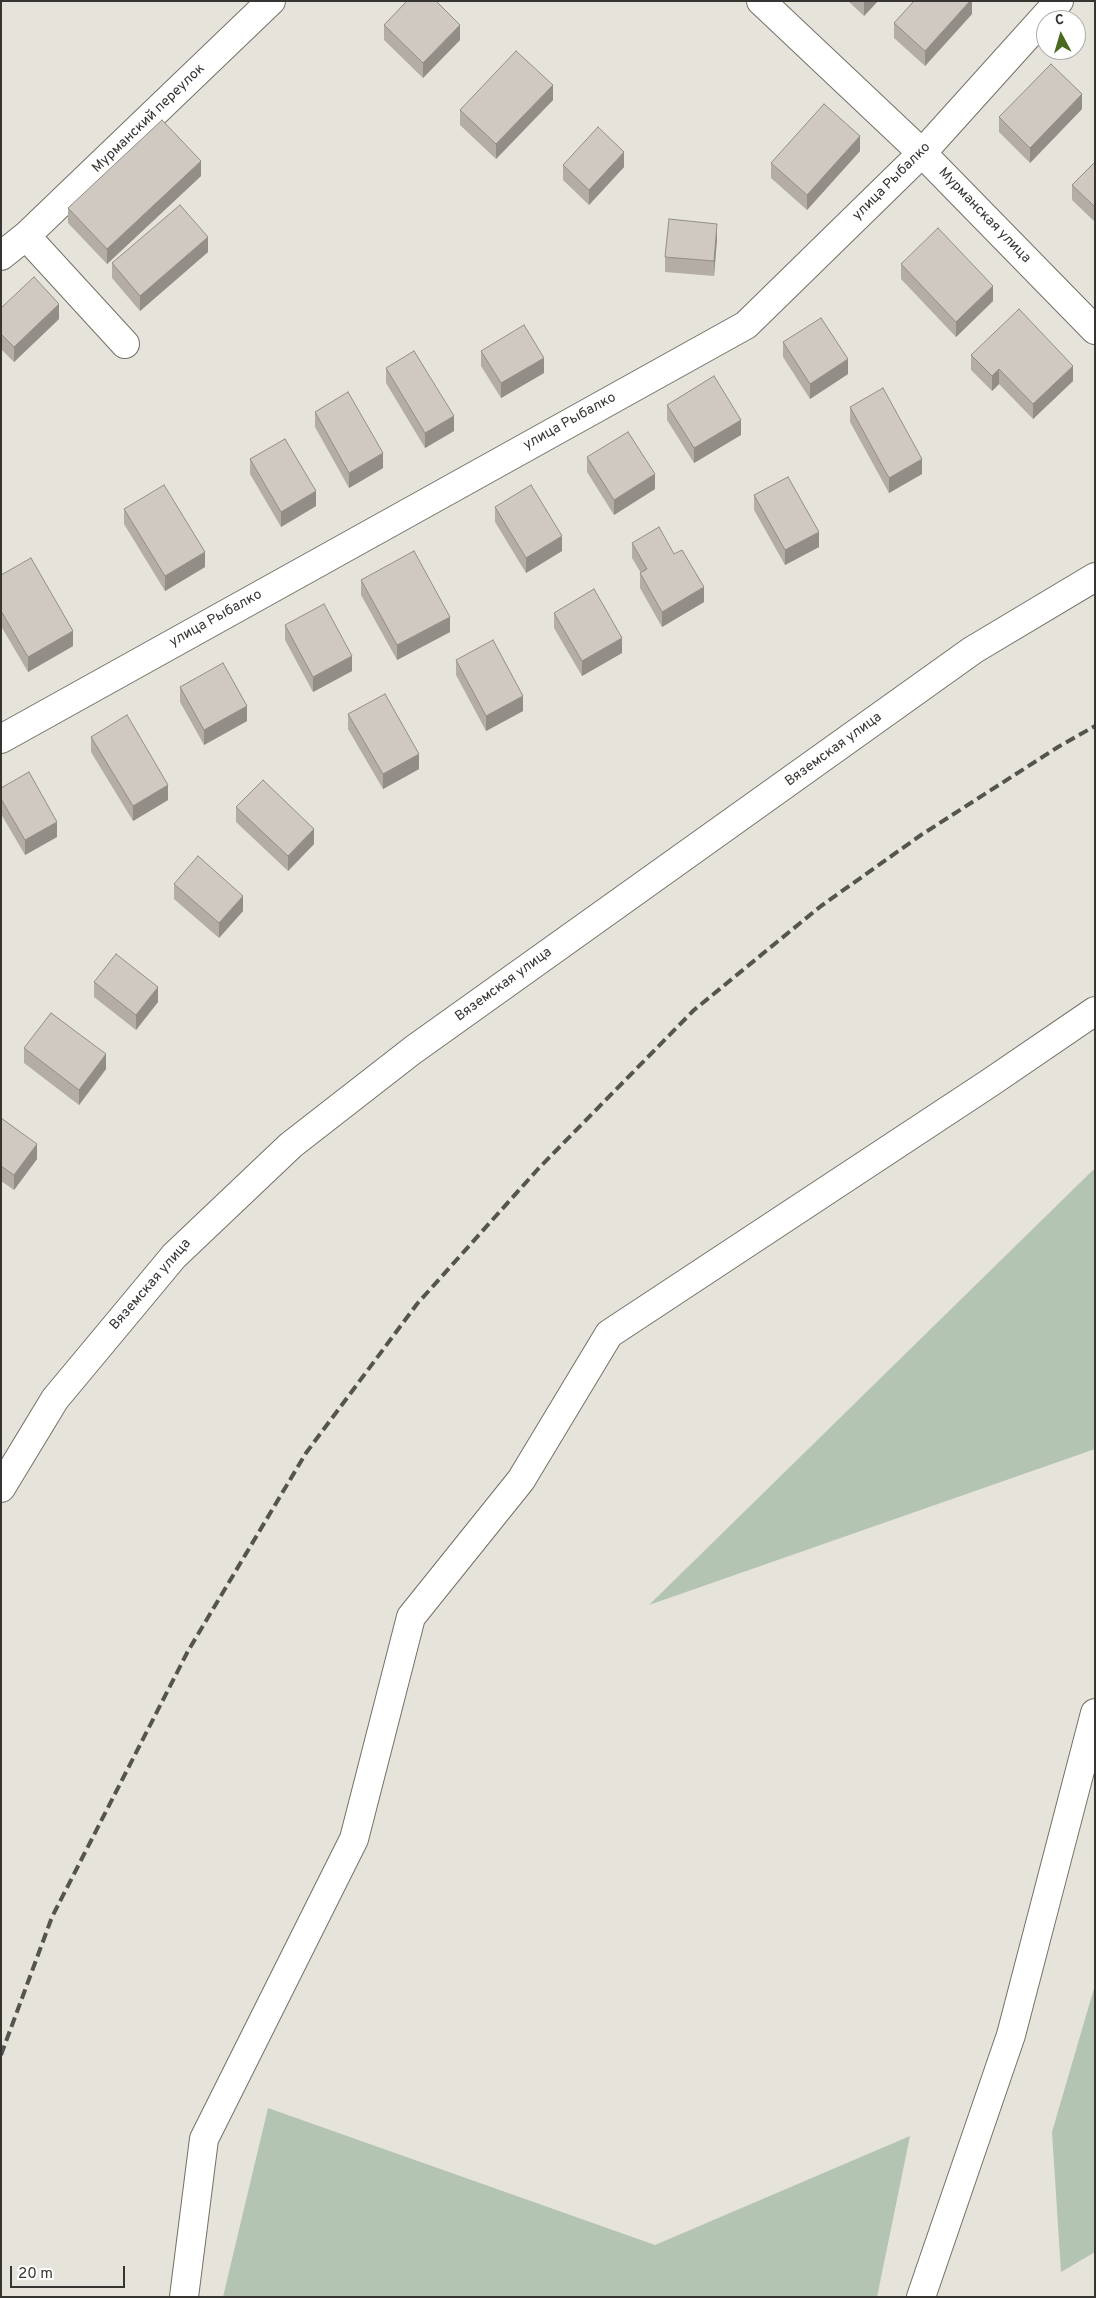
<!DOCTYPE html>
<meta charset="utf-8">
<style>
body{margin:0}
#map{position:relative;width:1096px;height:2298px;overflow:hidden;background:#e6e3da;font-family:Overpass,sans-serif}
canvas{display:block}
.frame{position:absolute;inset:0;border:2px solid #363531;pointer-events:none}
.north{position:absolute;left:1036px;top:10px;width:50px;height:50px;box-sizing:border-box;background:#fff;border:1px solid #afaead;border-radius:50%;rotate:354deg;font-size:14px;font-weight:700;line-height:20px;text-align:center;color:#363531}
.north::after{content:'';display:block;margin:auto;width:18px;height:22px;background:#4a691e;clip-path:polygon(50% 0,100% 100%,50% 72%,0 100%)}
.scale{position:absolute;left:10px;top:2266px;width:115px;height:22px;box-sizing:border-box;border:2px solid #363531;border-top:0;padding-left:6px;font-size:15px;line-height:18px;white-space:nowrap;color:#363531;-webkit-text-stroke:4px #fff;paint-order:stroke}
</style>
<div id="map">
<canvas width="1096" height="2298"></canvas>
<div class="frame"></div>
<div class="north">С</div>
<div class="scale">20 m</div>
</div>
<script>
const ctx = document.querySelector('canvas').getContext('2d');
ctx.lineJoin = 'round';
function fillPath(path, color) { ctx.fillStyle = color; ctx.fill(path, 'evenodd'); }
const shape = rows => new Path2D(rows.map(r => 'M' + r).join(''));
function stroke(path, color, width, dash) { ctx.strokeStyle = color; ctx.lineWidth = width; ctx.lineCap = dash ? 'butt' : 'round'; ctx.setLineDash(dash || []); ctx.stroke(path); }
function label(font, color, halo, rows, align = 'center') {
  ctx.font = font + ' Overpass,sans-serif'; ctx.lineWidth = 4; ctx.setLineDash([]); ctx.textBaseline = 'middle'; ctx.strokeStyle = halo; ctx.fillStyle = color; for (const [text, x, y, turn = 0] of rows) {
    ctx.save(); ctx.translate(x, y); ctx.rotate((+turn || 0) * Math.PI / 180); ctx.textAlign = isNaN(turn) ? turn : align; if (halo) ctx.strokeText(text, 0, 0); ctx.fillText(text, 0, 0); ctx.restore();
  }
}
fillPath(shape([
 [1095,1168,1095,1449,649,1605],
 [1095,1985,1095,2252,1061,2272,1052,2132],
 [268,2108,655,2245,910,2136,877,2297,223,2297]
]), '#b3c4b3');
const minor = shape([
 [761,1,922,153,1095,330],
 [26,236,125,344],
 [1,256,26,236,271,1],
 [1,739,746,325,922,153,1059,1],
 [184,2297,204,2139,354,1839,411,1617,521,1480,609,1334,991,1082,1095,1011],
 [921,2297,1011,2035,1095,1713]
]);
const major = shape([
 [1,1488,55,1399,174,1256,291,1145,413,1050,973,650,1095,577]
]);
stroke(minor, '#737168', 30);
stroke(major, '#737168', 30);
stroke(minor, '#fff', 28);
stroke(major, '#fff', 28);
stroke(shape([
 [1,2055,52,1917,188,1651,306,1453,417,1304,538,1169,694,1010,821,906,921,835,1058,747,1095,726]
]), '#55544f', 4, [10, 5]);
fillPath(shape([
 [848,1,878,1,864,16],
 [972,1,972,14,925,66,894,38,894,23],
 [384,25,460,40,423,78,384,40],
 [553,100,496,159,460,125,460,110],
 [1082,109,1030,163,999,132,999,117],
 [860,151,807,210,771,178,771,163],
 [1095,162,1095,222,1072,200,1072,185],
 [563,165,624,167,589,205,563,180],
 [201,176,107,264,68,223,68,208],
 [717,239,714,276,665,272,665,257],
 [208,252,140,311,112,278,112,263],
 [901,264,993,301,956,337,901,279],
 [1,308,59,319,14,362,1,349],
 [783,342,848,374,810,399,783,357],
 [481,351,544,373,501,398,481,366],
 [971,355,1073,381,1033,419,999,384,992,391,971,370],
 [386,368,454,431,425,448,386,383],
 [667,405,741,435,694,463,667,420],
 [850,407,922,474,889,493,850,422],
 [315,412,383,468,349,488,315,427],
 [587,457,655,489,614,515,587,472],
 [250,459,316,506,281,527,250,474],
 [754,495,819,547,785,565,754,510],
 [495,507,562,551,526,573,495,522],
 [124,509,205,567,165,591,124,524],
 [632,543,674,554,704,602,662,627,640,588,640,573,641,573,632,558],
 [1,575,73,646,28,672,1,626],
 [361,580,450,632,397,660,361,595],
 [554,613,622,653,582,676,554,628],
 [285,625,352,671,313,692,285,640],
 [456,660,523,711,486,731,456,675],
 [180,687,247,721,204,745,180,702],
 [348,714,419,769,383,789,348,729],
 [91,737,168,800,133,821,91,752],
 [1,788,57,837,25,855,1,814],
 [236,807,314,844,288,871,236,822],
 [174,884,243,911,219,938,174,899],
 [94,982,158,1002,136,1030,94,997],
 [24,1048,106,1069,79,1105,24,1063],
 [1,1118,37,1159,14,1190,1,1181]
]), '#b3ada6');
fillPath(shape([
 [864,1,878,1,864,16],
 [970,1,972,1,972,14,925,66,925,51],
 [460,25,460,40,423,78,423,63],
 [553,85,553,100,496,159,496,144],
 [1082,94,1082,109,1030,163,1030,148],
 [860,136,860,151,807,210,807,195],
 [624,152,624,167,589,205,589,190],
 [201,161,201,176,107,264,107,249],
 [717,224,717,239,714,276,714,261],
 [208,237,208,252,140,311,140,296],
 [993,286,993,301,956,337,956,322],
 [59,304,59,319,14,362,14,347],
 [544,358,544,373,501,398,501,383],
 [848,359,848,374,810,399,810,384],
 [1073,366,1073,381,1033,419,1033,404],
 [999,369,999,384,992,391,992,376],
 [454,416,454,431,425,448,425,433],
 [741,420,741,435,694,463,694,448],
 [383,453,383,468,349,488,349,473],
 [922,459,922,474,889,493,889,478],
 [655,474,655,489,614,515,614,500],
 [316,491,316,506,281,527,281,512],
 [819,532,819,547,785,565,785,550],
 [562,536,562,551,526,573,526,558],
 [205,552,205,567,165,591,165,576],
 [704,587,704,602,662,627,662,612],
 [450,617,450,632,397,660,397,645],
 [73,631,73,646,28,672,28,657],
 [622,638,622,653,582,676,582,661],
 [352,656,352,671,313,692,313,677],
 [523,696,523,711,486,731,486,716],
 [247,706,247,721,204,745,204,730],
 [419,754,419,769,383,789,383,774],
 [168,785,168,800,133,821,133,806],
 [57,822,57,837,25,855,25,840],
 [314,829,314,844,288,871,288,856],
 [243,896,243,911,219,938,219,923],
 [158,987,158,1002,136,1030,136,1015],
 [106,1054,106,1069,79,1105,79,1090],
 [37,1144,37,1159,14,1190,14,1175]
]), '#928d87');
const building = shape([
 [407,1,436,1,460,25,423,63,384,25,407,1],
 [914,1,970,1,925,51,894,23,914,1],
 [516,51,553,85,496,144,460,110,516,51],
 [1051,64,1082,94,1030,148,999,117,1051,64],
 [824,104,860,136,807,195,771,163,824,104],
 [162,120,201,161,107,249,68,208,162,120],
 [598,127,624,152,589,190,563,165,598,127],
 [1095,162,1095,207,1072,185,1095,162],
 [180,205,208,237,140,296,112,263,180,205],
 [669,219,717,224,714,261,665,257,669,219],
 [938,228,993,286,956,322,901,264,938,228],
 [34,277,59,304,14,347,1,334,1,308,34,277],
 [1019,309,1073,366,1033,404,999,369,992,376,971,355,1019,309],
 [821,318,848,359,810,384,783,342,821,318],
 [524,325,544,358,501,383,481,351,524,325],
 [414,351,454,416,425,433,386,368,414,351],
 [714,376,741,420,694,448,667,405,714,376],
 [883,388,922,459,889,478,850,407,883,388],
 [348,392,383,453,349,473,315,412,348,392],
 [628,432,655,474,614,500,587,457,628,432],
 [285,439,316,491,281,512,250,459,285,439],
 [788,477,819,532,785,550,754,495,788,477],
 [164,485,205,552,165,576,124,509,164,485],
 [531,485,562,536,526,558,495,507,531,485],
 [659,527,674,554,682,550,704,587,662,612,640,573,647,569,632,543,659,527],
 [414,551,450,617,397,645,361,580,414,551],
 [31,558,73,631,28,657,1,611,1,575,31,558],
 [594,589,622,638,582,661,554,613,594,589],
 [324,604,352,656,313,677,285,625,324,604],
 [493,640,523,696,486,716,456,660,493,640],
 [223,663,247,706,204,730,180,687,223,663],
 [385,694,419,754,383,774,348,714,385,694],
 [127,715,168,785,133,806,91,737,127,715],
 [29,772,57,822,25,840,1,799,1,788,29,772],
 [263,780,314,829,288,856,236,807,263,780],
 [198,856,243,896,219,923,174,884,198,856],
 [116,954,158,987,136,1015,94,982,116,954],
 [51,1013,106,1054,79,1090,24,1048,51,1013],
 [1,1118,37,1144,14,1175,1,1166,1,1118]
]);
fillPath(building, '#d0c9c1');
stroke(building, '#928d87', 1);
label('14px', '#363531', '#fff', [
 ["Мурманский переулок",149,119,-44],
 ["улица Рыбалко",892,182,-45],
 ["Мурманская улица",984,216,46],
 ["улица Рыбалко",570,422,-29],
 ["улица Рыбалко",216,619,-29],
 ["Вяземская улица",834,750,-36],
 ["Вяземская улица",504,985,-36],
 ["Вяземская улица",151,1285,-49]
]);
</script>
